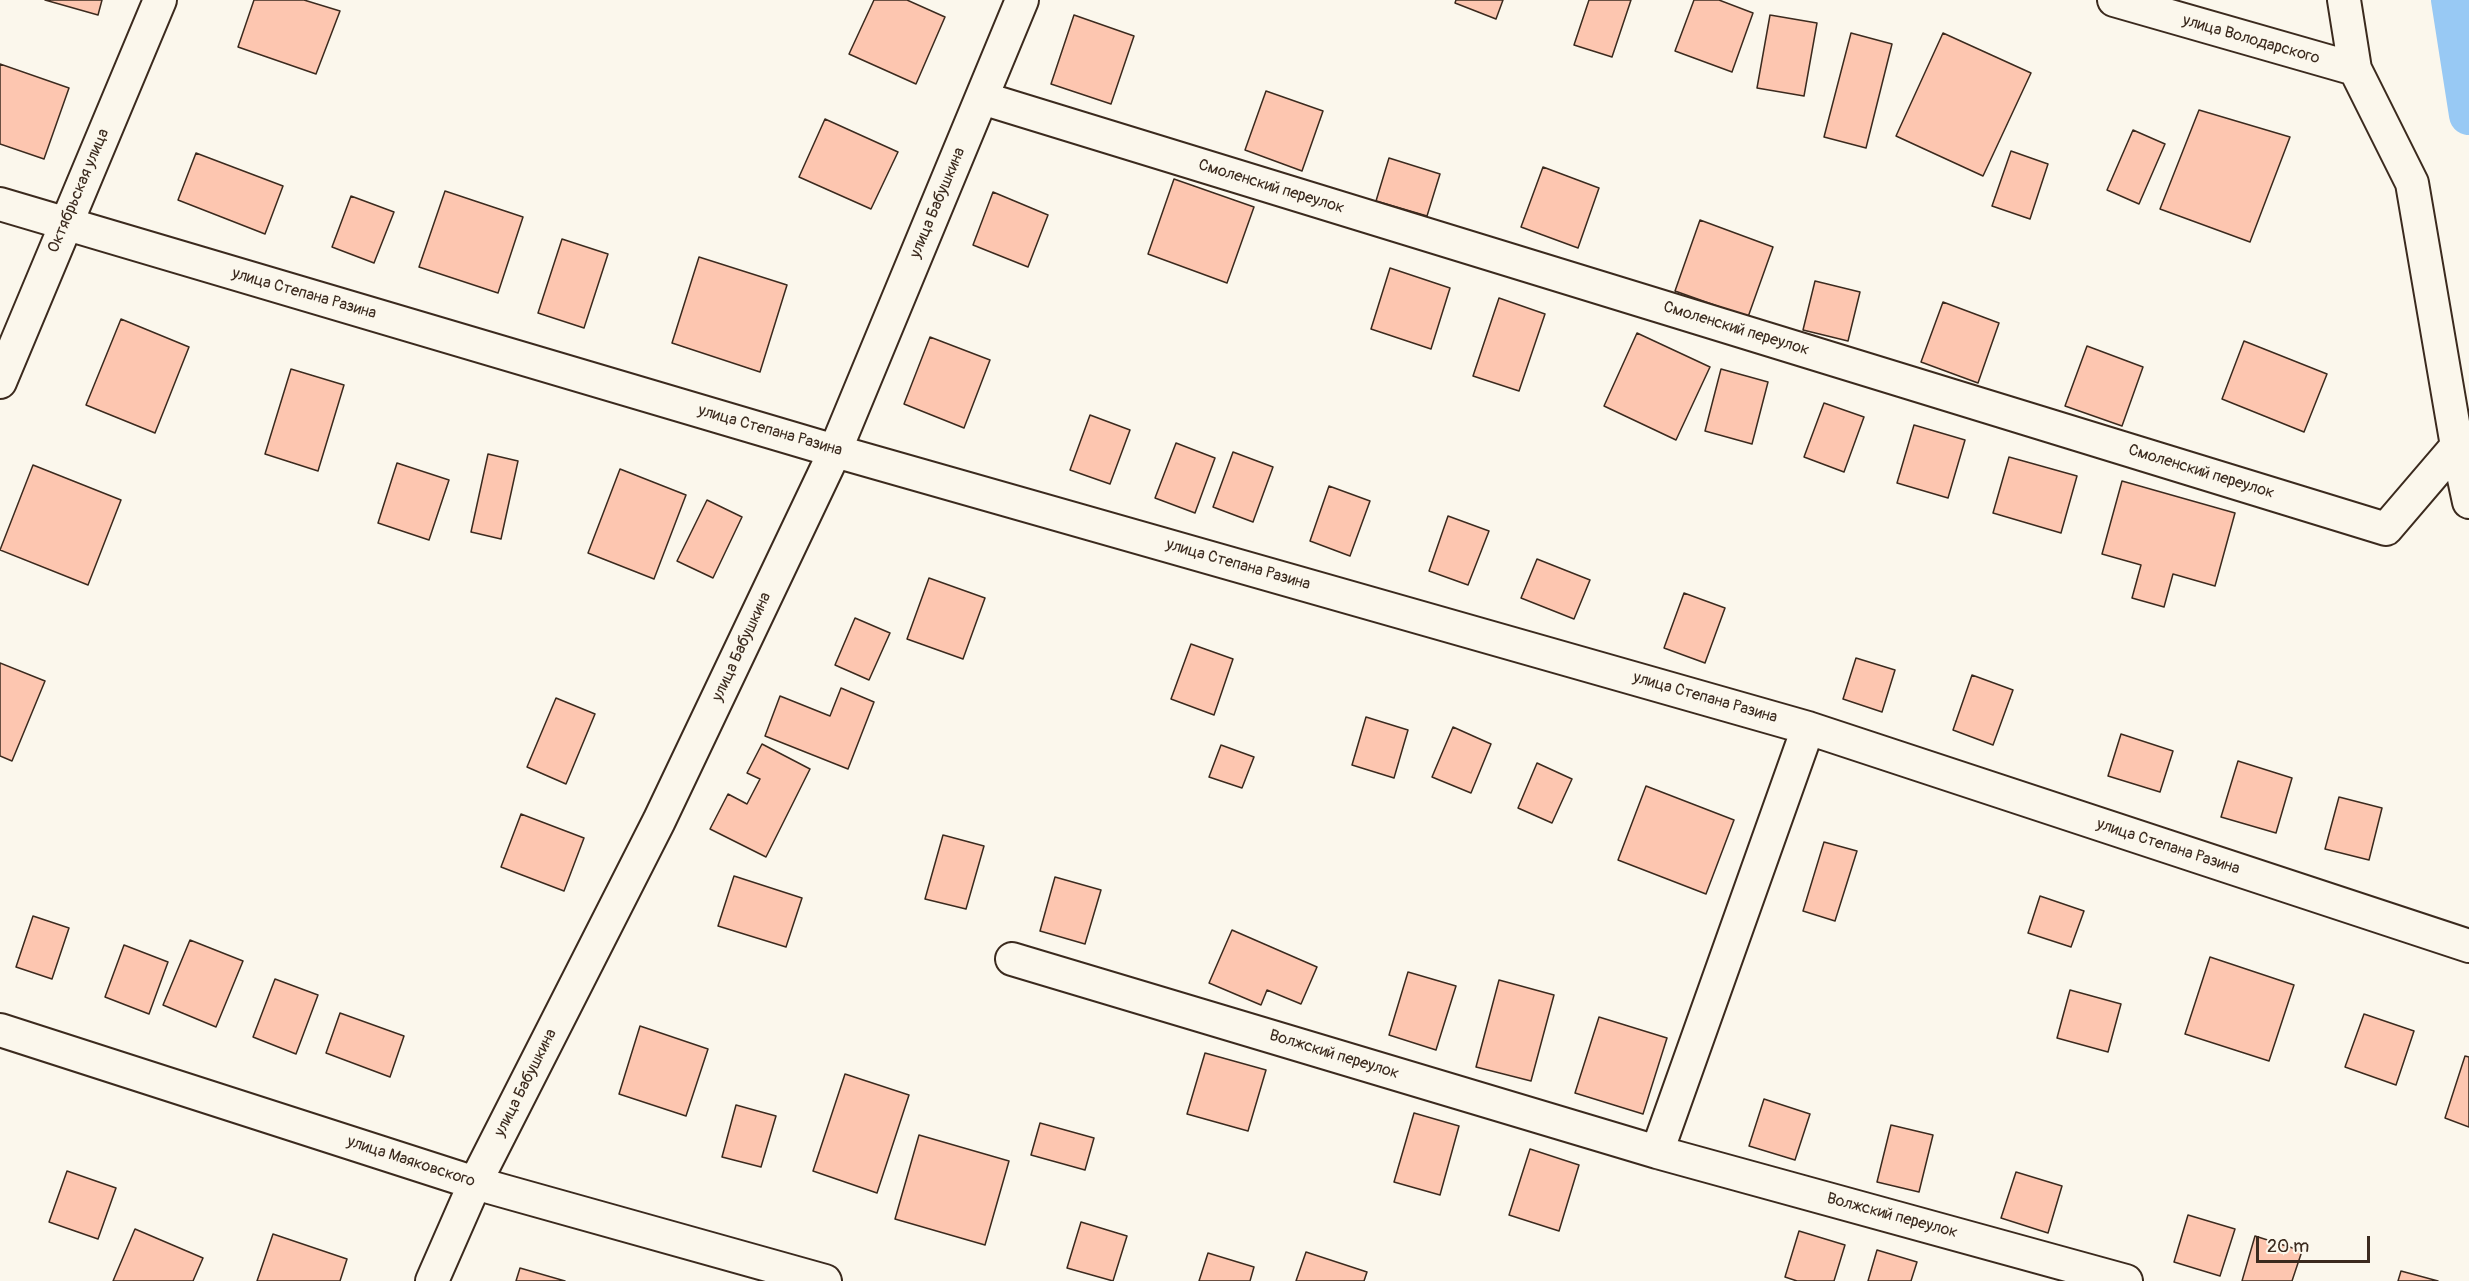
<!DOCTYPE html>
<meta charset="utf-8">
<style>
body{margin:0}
#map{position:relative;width:2469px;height:1281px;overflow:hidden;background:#fbf7ec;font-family:Pangolin,sans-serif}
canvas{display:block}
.scale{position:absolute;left:2256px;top:1236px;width:114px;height:27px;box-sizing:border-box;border:3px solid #3b2a1e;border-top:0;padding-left:8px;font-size:18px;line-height:21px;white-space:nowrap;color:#3b2a1e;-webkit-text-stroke:4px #fbf7ec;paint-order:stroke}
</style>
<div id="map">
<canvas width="2469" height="1281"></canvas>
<div class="scale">20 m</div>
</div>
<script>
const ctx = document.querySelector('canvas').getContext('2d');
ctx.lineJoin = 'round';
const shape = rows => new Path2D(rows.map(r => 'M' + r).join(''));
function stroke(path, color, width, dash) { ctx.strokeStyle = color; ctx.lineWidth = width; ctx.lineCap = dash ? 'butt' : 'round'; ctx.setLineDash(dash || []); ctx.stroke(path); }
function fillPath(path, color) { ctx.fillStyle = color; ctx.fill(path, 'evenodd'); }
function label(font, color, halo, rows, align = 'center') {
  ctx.font = font + ' Pangolin,sans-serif'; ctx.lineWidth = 5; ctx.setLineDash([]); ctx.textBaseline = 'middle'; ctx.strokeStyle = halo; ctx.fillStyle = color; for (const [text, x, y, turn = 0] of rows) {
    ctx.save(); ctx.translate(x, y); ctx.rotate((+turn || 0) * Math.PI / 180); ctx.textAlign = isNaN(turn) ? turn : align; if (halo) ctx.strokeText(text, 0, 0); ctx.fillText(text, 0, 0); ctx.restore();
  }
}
stroke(shape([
 [2451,0,2469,115]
]), '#98c9f4', 40);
const building = shape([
 [45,0,102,0,98,15,45,0],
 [254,0,304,0,340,11,316,74,238,47,254,0],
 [874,0,907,0,945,17,916,84,849,54,874,0],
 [1456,0,1503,0,1496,19,1455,3,1456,0],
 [1589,0,1631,0,1612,57,1574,45,1589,0],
 [1694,0,1719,0,1753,13,1732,72,1675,51,1694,0],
 [1074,15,1134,36,1111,104,1051,84,1074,15],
 [1770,15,1817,23,1804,96,1757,88,1770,15],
 [1851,33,1892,44,1866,148,1824,137,1851,33],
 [1943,33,2031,73,1983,176,1896,136,1943,33],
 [0,64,69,88,44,159,0,144,0,64],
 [1266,91,1323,111,1302,171,1245,150,1266,91],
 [2199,110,2290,137,2250,242,2160,209,2199,110],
 [825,119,898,152,871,209,799,177,825,119],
 [2133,130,2165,144,2139,204,2107,190,2133,130],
 [2011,151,2048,164,2030,219,1992,206,2011,151],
 [196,153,283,186,265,234,178,200,196,153],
 [1389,158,1440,174,1427,216,1376,201,1389,158],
 [1543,167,1599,188,1578,248,1521,227,1543,167],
 [1174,179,1254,207,1227,283,1148,254,1174,179],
 [445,191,523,217,498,293,419,267,445,191],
 [993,192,1048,215,1028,267,973,245,993,192],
 [351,196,394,212,374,263,332,247,351,196],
 [1700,220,1773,247,1748,317,1675,291,1700,220],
 [562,239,608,254,584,328,538,313,562,239],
 [699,257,787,285,760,372,672,343,699,257],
 [1390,268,1450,288,1431,349,1371,329,1390,268],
 [1815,281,1860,292,1848,341,1803,330,1815,281],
 [1499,298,1545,314,1519,391,1473,376,1499,298],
 [1943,302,1999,323,1978,383,1921,362,1943,302],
 [121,319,189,347,155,433,86,405,121,319],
 [1637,333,1710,367,1676,440,1604,406,1637,333],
 [930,337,990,360,964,428,904,404,930,337],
 [2244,341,2327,374,2304,432,2222,399,2244,341],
 [2087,346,2143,367,2122,426,2065,406,2087,346],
 [291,369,344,385,318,471,265,454,291,369],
 [1721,369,1768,382,1752,444,1705,431,1721,369],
 [1824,403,1864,417,1844,472,1804,457,1824,403],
 [1090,415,1130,430,1110,484,1070,470,1090,415],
 [1914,425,1965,440,1948,498,1897,483,1914,425],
 [1176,443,1215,458,1195,513,1155,498,1176,443],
 [1233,452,1273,467,1253,522,1213,507,1233,452],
 [488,454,518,461,501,539,471,532,488,454],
 [2009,457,2077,476,2061,533,1993,513,2009,457],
 [397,463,449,480,429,540,378,523,397,463],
 [33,465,121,500,88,585,0,550,33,465],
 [620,469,686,495,654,579,588,553,620,469],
 [2122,481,2235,513,2215,586,2173,574,2164,607,2132,598,2141,565,2102,554,2122,481],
 [1329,486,1370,501,1350,556,1310,541,1329,486],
 [707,500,742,517,713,578,677,561,707,500],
 [1448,516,1489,531,1468,585,1429,571,1448,516],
 [1537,559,1590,580,1574,619,1521,598,1537,559],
 [929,578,985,598,963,659,907,639,929,578],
 [1684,593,1725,608,1705,663,1664,648,1684,593],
 [855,618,890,633,869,680,835,665,855,618],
 [1191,644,1233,659,1214,715,1171,699,1191,644],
 [1856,658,1895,670,1882,712,1843,699,1856,658],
 [0,663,45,681,12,761,0,756,0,663],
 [1972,675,2013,690,1993,745,1953,730,1972,675],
 [841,688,874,702,848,769,765,736,780,696,830,716,841,688],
 [556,698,595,714,566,784,527,767,556,698],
 [1366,717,1408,730,1394,778,1352,765,1366,717],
 [1453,727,1491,744,1471,793,1432,777,1453,727],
 [2121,734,2173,751,2160,792,2108,776,2121,734],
 [762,744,810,769,766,857,710,829,728,794,747,804,760,779,747,773,762,744],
 [1221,745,1254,757,1242,788,1209,777,1221,745],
 [2238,761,2292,778,2276,833,2221,817,2238,761],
 [1537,763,1572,779,1552,823,1518,808,1537,763],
 [1646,786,1734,820,1706,894,1618,860,1646,786],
 [2339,797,2382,808,2369,860,2325,849,2339,797],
 [521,814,584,838,564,891,501,867,521,814],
 [943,835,984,846,966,909,925,899,943,835],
 [1824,842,1857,851,1835,921,1803,911,1824,842],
 [734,876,802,898,786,947,718,926,734,876],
 [1055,877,1101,890,1085,944,1040,931,1055,877],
 [2040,896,2084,911,2071,947,2028,933,2040,896],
 [33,916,69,928,52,979,16,967,33,916],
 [1232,930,1317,967,1301,1004,1267,990,1261,1005,1209,983,1232,930],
 [190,940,243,961,216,1027,163,1005,190,940],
 [124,945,168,962,149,1014,105,997,124,945],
 [2210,957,2294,985,2269,1061,2185,1034,2210,957],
 [1408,972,1456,986,1436,1050,1389,1035,1408,972],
 [275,979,318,995,296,1054,253,1037,275,979],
 [1499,980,1554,995,1531,1081,1476,1067,1499,980],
 [2070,990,2121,1004,2108,1052,2057,1038,2070,990],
 [340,1013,404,1036,390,1077,326,1053,340,1013],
 [2364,1014,2414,1031,2396,1085,2345,1067,2364,1014],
 [1599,1017,1667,1038,1643,1114,1575,1093,1599,1017],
 [640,1026,708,1049,686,1116,619,1094,640,1026],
 [1205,1053,1266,1070,1248,1131,1187,1114,1205,1053],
 [2465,1056,2469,1057,2469,1127,2445,1118,2465,1056],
 [845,1074,909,1095,877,1193,813,1171,845,1074],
 [1764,1099,1810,1114,1795,1160,1749,1146,1764,1099],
 [736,1105,776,1116,761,1167,722,1157,736,1105],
 [1414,1113,1459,1126,1440,1195,1394,1182,1414,1113],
 [1040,1123,1094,1138,1085,1170,1031,1155,1040,1123],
 [1891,1125,1933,1135,1919,1192,1877,1182,1891,1125],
 [919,1135,1009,1161,985,1245,895,1219,919,1135],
 [1530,1149,1579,1165,1559,1231,1509,1215,1530,1149],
 [67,1171,116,1188,98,1239,49,1222,67,1171],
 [2016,1172,2062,1186,2048,1233,2001,1218,2016,1172],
 [2188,1215,2235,1229,2220,1276,2174,1262,2188,1215],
 [1081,1222,1127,1236,1113,1281,1067,1268,1081,1222],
 [135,1229,203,1258,193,1281,113,1281,135,1229],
 [1799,1231,1845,1245,1834,1281,1797,1281,1785,1277,1799,1231],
 [273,1234,347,1259,340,1281,257,1281,273,1234],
 [2255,1236,2302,1251,2292,1281,2242,1281,2255,1236],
 [1877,1250,1917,1262,1911,1281,1868,1281,1877,1250],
 [1306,1252,1367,1272,1364,1281,1296,1281,1306,1252],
 [1208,1253,1254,1267,1250,1281,1199,1281,1208,1253],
 [520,1268,565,1281,516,1281,520,1268],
 [2401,1271,2438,1281,2398,1281,2401,1271]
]);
fillPath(building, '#fdc6b0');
stroke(building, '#3b2a1e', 1.5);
const minor = shape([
 [2114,0,2355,69],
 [2344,0,2355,69,2412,183,2457,446,2469,502],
 [982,98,2386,529,2457,446],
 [0,204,835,451,1808,728,2469,946],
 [0,382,160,0],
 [1012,959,1657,1152,2126,1281],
 [0,1030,475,1183,825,1281],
 [1657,1152,1808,728],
 [432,1281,475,1183,659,821,835,451,1022,0]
]);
stroke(minor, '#3b2a1e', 36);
stroke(minor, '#fbf7ec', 32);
label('16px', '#3b2a1e', '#fbf7ec', [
 ["улица Володарского",2251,40,16],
 ["Смоленский переулок",1271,187,17],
 ["Октябрьская улица",79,191,-67],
 ["улица Бабушкина",938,203,-67],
 ["улица Степана Разина",304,294,16],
 ["Смоленский переулок",1736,329,17],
 ["улица Степана Разина",770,431,16],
 ["Смоленский переулок",2201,472,17],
 ["улица Степана Разина",1238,565,16],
 ["улица Бабушкина",742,647,-65],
 ["улица Степана Разина",1705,698,16],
 ["улица Степана Разина",2168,847,18],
 ["Волжский переулок",1334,1055,17],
 ["улица Бабушкина",526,1083,-63],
 ["улица Маяковского",411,1162,18],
 ["Волжский переулок",1892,1216,15]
]);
</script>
